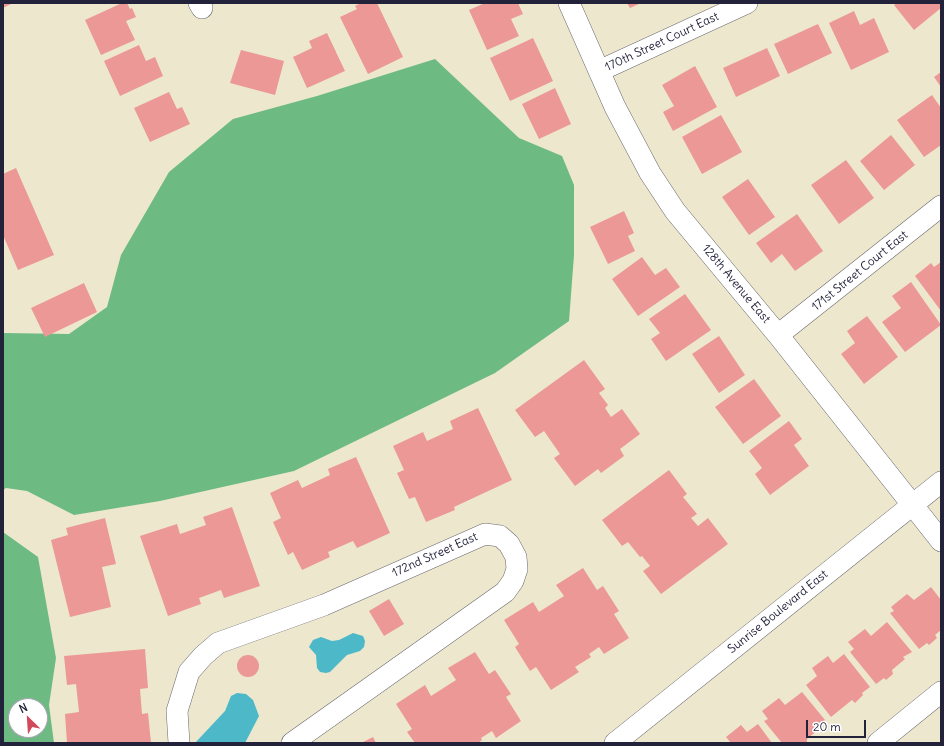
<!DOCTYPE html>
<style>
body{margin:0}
#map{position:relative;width:944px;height:746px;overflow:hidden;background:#ede8cd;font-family:Delius,sans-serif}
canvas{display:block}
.frame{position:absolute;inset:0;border:4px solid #22223b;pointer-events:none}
.north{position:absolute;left:8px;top:698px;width:40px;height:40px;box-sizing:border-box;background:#fff;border:1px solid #a7a7b1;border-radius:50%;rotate:335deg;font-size:11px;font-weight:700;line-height:16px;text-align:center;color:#22223b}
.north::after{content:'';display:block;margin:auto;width:14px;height:18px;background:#d1495b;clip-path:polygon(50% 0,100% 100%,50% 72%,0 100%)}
.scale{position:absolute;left:806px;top:720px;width:60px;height:18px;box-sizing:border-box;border:2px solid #22223b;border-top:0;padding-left:5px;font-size:12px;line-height:14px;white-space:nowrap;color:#22223b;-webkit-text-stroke:3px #fff;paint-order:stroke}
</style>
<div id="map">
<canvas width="944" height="746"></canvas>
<div class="frame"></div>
<div class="north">N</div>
<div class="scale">20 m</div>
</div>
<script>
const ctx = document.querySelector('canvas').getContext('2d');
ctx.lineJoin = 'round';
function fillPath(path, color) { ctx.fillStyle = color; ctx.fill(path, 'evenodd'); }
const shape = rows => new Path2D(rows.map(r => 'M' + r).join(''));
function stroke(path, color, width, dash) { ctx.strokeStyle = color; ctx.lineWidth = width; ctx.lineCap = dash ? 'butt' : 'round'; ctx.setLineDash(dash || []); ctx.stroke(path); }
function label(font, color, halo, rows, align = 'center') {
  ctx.font = font + ' Delius,sans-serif'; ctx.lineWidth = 3; ctx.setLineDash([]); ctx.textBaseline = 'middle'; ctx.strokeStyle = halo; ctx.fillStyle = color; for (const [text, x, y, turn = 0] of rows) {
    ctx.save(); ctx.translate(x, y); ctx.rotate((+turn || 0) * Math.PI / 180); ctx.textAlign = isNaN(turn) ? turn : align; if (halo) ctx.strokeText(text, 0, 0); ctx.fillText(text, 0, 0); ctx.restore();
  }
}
fillPath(shape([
 [435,59,519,138,562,156,574,185,574,255,569,321,495,373,294,471,160,501,74,515,27,491,6,488,3,490,3,333,69,334,107,307,121,255,169,172,233,119,317,96],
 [3,532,38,557,56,658,49,705,54,743,3,743],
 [16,706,40,706,40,730,16,730]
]), '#6eba83');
fillPath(shape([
 [353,633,363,636,365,641,364,647,360,651,347,655,330,672,326,673,320,672,317,668,316,655,309,647,313,640,321,637,332,641,339,640],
 [237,693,246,694,253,700,259,716,245,743,195,743,225,711,231,696]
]), '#4cb8c8');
fillPath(shape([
 [3,3,13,3,3,8],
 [122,3,127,3,130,9,132,8,136,17,126,21,135,40,101,55,85,20],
 [361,3,377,3,403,57,368,74,340,17,357,9,355,6],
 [485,3,518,3,523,14,511,19,519,36,487,50,469,10],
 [627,3,641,3,630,8],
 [897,3,941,3,941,8,914,30,894,5],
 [854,11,860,25,874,18,889,52,851,70,829,23],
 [818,24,832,53,788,74,774,44],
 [327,33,345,71,307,88,293,57,312,48,309,41],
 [533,38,553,81,510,101,490,58],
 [139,45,146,61,155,57,163,76,120,96,104,61],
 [767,48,780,76,736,97,723,68],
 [241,50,284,61,275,95,230,83],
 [695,66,717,107,673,131,663,112,674,106,662,85],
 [941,72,941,87,934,77],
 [555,88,571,124,539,139,522,104],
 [169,92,177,109,182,107,190,124,150,142,134,108],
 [932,95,941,108,941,145,924,157,897,120],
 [721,115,742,152,702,174,682,137],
 [891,135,915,165,884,190,860,161],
 [846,160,874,198,839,224,811,185],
 [16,168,54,255,18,270,3,235,3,174],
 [748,179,775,217,749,235,722,197],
 [624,211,634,233,628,236,635,251,608,264,590,227],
 [797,214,823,251,795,271,782,254,771,263,756,243],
 [642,257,655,275,666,268,680,287,638,316,612,279],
 [941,262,941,311,915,276,931,263,934,267],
 [911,282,941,325,905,352,882,322,901,308,892,296],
 [84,283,97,312,45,337,31,308],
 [685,294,711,330,666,361,651,339,660,333,649,319],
 [867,316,898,357,864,384,841,354,855,343,847,331],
 [719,336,745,375,719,393,692,354],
 [584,360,605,389,599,393,608,405,605,408,611,417,622,409,640,434,620,449,624,456,601,473,598,469,575,486,554,458,560,454,544,431,535,437,515,410],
 [754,379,781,416,743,444,715,407],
 [478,408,512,480,454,507,455,510,426,522,415,497,409,499,397,473,404,470,393,446,423,432,427,441,453,429,450,421],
 [789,421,802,439,794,445,809,466,770,495,755,474,762,468,749,451],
 [356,457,390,533,357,548,353,541,328,552,330,557,302,570,293,552,288,555,273,522,281,518,270,493,298,480,302,488,330,475,328,469],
 [669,470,687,494,683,497,697,514,691,518,698,526,708,518,728,544,661,594,643,571,650,566,642,556,640,557,628,542,622,546,602,520],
 [232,507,260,586,224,598,221,590,199,598,201,604,168,616,140,536,177,524,180,534,206,525,203,517],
 [105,518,116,564,102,567,111,607,70,617,51,540,68,535,66,528],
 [583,568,597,590,603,586,619,611,614,614,629,638,604,654,599,647,589,654,591,657,575,667,579,672,551,690,536,667,530,671,515,647,519,644,504,620,533,602,539,612,564,596,556,585],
 [931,587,941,600,941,630,935,635,937,638,929,645,927,643,919,649,890,613,894,611,891,607,907,594,914,600],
 [389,599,404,624,384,636,369,611],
 [887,622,912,652,903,657,905,659,892,670,893,674,886,680,884,678,876,684,850,652,854,649,848,642,865,629,871,636],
 [145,649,148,688,140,689,142,714,148,713,151,743,67,743,65,714,79,712,76,684,67,685,64,656],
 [475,652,489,674,495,670,511,694,506,697,521,721,496,738,492,731,481,738,482,740,478,743,415,743,407,732,412,729,396,704,425,685,431,696,456,680,448,668],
 [844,654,870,687,862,693,863,695,855,703,852,700,831,717,806,685,817,676,812,668,828,656,833,663],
 '237 666a11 11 0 1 1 22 0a11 11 0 1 1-22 0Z',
 [802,692,825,720,817,726,819,729,807,739,807,743,782,743,764,721,768,719,762,711,779,698,785,705],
 [758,724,772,743,731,743,726,737,741,725,747,732],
 [373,737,376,743,361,743]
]), '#eb9896');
const minor = shape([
 [199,3,202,8],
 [569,3,615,107,650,173,675,211,778,335,941,541],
 [599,71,747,3],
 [778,335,941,206],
 [179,743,177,711,189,672,203,656,218,643,324,605,485,534,500,536,509,544,516,557,517,569,513,581,505,592,292,743],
 [615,743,941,482],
 [878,743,941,692]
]);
stroke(minor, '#69676e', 22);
stroke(minor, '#fff', 21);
label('12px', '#22223b', '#fff', [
 ["170th Street Court East",662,42,-25],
 ["171st Street Court East",860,271,-39],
 ["128th Avenue East",736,284,50],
 ["172nd Street East",435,555,-24],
 ["Sunrise Boulevard East",778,612,-39]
]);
</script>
